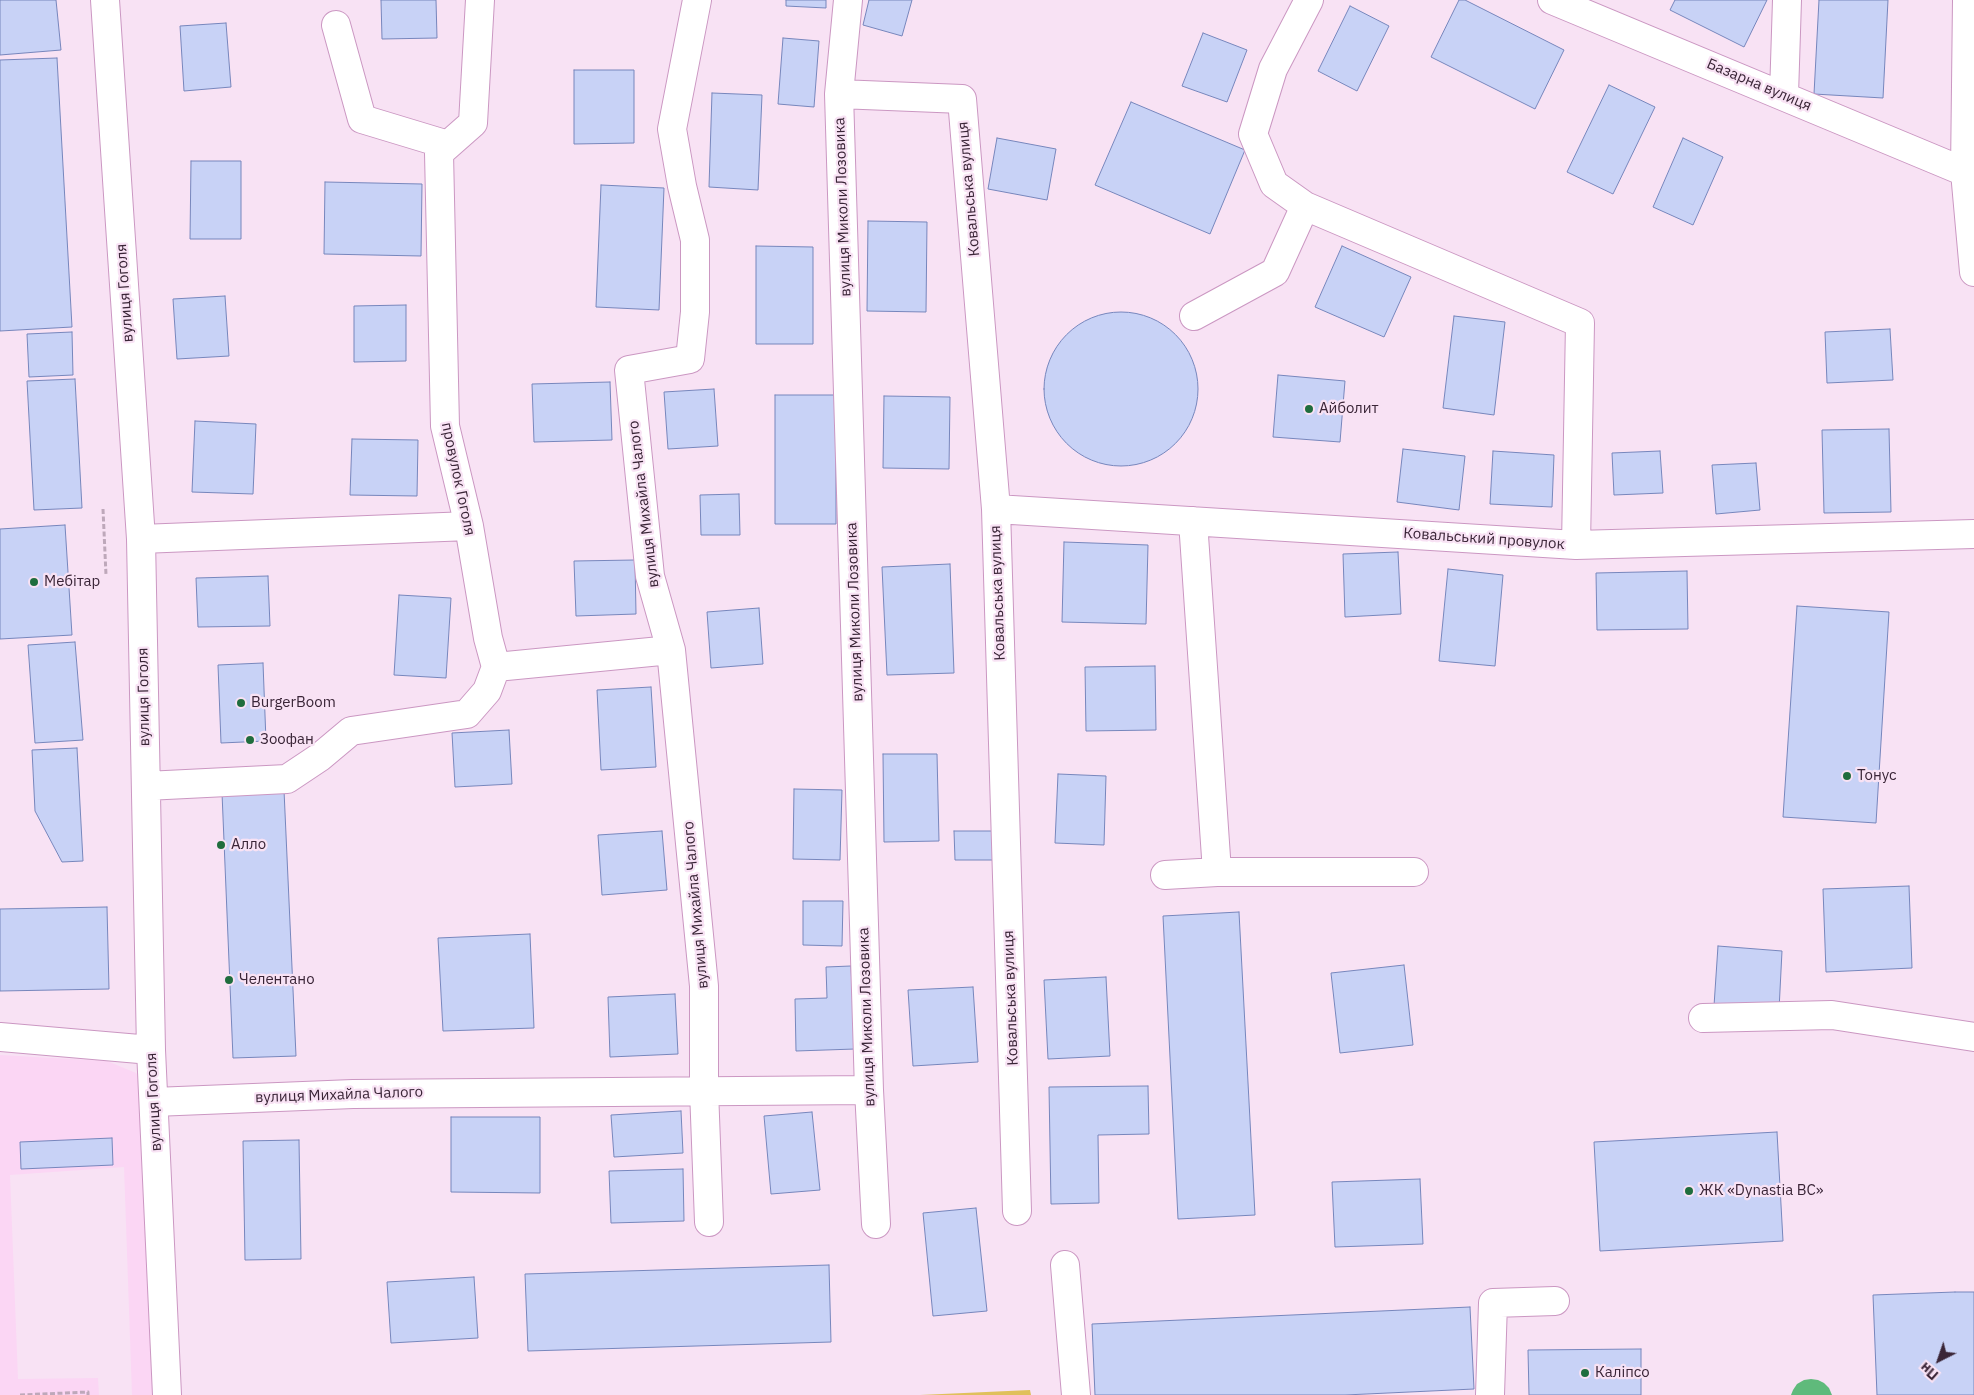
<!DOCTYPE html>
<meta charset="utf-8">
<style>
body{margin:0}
#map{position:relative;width:1974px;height:1395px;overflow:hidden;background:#f8e2f4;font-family:"IBM Plex Sans",sans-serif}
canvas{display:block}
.north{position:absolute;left:1914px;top:1335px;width:50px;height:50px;-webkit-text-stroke:4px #f8e2f4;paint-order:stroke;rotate:221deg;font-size:14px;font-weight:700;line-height:20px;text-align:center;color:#3a2537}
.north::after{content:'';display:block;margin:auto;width:18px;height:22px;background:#3a2537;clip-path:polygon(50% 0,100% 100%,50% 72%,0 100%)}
</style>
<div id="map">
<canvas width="1974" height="1395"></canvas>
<div class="north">Пн</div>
</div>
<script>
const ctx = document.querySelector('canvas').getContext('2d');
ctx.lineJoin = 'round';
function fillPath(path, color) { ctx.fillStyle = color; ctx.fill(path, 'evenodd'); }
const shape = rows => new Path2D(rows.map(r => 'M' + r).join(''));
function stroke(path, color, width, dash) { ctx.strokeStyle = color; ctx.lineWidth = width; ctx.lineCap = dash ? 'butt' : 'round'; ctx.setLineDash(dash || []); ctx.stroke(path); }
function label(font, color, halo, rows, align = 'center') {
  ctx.font = font + ' "IBM Plex Sans",sans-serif'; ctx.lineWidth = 4.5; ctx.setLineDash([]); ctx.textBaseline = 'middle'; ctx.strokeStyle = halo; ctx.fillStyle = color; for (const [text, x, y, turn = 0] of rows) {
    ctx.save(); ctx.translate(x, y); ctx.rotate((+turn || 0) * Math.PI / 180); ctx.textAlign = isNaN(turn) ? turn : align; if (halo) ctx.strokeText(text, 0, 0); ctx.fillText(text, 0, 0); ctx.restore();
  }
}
fillPath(shape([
 [0,1055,107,1061,136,1073,154,1102,167,1395,132,1395,124,1167,10,1175,18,1379,98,1378,99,1395,0,1395]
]), '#fbd6f4');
fillPath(shape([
 [1030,1390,1031,1395,920,1395]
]), '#e0c05a');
fillPath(shape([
 [1811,1379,1818,1380,1824,1383,1829,1388,1832,1395,1791,1395,1793,1390,1797,1384,1804,1380]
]), '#5fba7b');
const building = shape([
 [0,0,56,0,61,50,0,55,0,0],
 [381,0,436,0,437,38,382,39,381,0],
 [786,0,826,0,826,8,786,6,786,0],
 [869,0,912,0,902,36,863,25,869,0],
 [1459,0,1465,0,1564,50,1535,109,1431,57,1459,0],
 [1675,0,1767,0,1744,47,1670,10,1675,0],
 [1819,0,1888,0,1883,98,1814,94,1819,0],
 [1350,6,1389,26,1357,91,1318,71,1350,6],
 [226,23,231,87,184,91,180,26,226,23],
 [1203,33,1247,50,1227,102,1182,86,1203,33],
 [783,38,819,41,814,107,778,104,783,38],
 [57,58,72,327,0,331,0,60,57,58],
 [574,70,634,70,634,143,574,144,574,70],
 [1609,85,1655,107,1613,194,1567,172,1609,85],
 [712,93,762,95,758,190,709,187,712,93],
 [1131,102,1245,150,1210,234,1095,185,1131,102],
 [997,138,1056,149,1047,200,988,189,997,138],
 [1683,138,1723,157,1693,225,1653,207,1683,138],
 [191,161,241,161,241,239,190,239,191,161],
 [325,182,422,184,421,256,324,254,325,182],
 [601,185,664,188,659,310,596,307,601,185],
 [868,221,927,222,926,312,867,311,868,221],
 [756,246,813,247,813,344,756,344,756,246],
 [1342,246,1411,277,1384,337,1315,307,1342,246],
 [225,296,229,356,177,359,173,299,225,296],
 [406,305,406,361,354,362,354,306,406,305],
 '1044 389a77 77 0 1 1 154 0a77 77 0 1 1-154 0Z',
 [1454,316,1505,322,1494,415,1443,408,1454,316],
 [1890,329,1893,380,1827,383,1825,332,1890,329],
 [72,332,73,375,29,377,27,334,72,332],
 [1278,375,1345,381,1340,442,1273,437,1278,375],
 [75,379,82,508,34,510,27,381,75,379],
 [610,382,612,440,534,442,532,384,610,382],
 [714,389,718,446,668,449,664,392,714,389],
 [775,395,836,395,836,524,775,524,775,395],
 [884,396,950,397,949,469,883,468,884,396],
 [195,421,256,424,253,494,192,492,195,421],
 [1889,429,1891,512,1824,513,1822,430,1889,429],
 [352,439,418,440,417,496,350,495,352,439],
 [1403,449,1465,456,1459,510,1397,502,1403,449],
 [1493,451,1554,455,1552,507,1490,504,1493,451],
 [1660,451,1663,493,1614,495,1612,453,1660,451],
 [1756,463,1760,510,1716,514,1712,465,1756,463],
 [739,494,740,535,701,535,700,495,739,494],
 [65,525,72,635,0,639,0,529,65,525],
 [1064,542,1148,545,1146,624,1062,622,1064,542],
 [1398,552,1401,614,1345,617,1343,554,1398,552],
 [635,560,636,614,576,616,574,561,635,560],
 [950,564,954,673,887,675,882,567,950,564],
 [1448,569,1503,575,1495,666,1439,661,1448,569],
 [1687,571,1688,629,1597,630,1596,573,1687,571],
 [268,576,270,626,198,627,196,578,268,576],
 [399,595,451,598,446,678,394,675,399,595],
 [1797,606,1889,612,1876,823,1783,817,1797,606],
 [759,608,763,664,711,668,707,612,759,608],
 [75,642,83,740,35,743,28,645,75,642],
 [263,663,266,741,221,743,218,665,263,663],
 [1155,666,1156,730,1086,731,1085,667,1155,666],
 [651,687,656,767,601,770,597,690,651,687],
 [509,730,512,784,455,787,452,733,509,730],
 [77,748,83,861,62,862,35,811,32,750,77,748],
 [883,754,937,754,939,841,884,842,883,754],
 [1058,774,1106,776,1104,845,1055,843,1058,774],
 [794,789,842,790,840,860,793,859,794,789],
 [284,790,296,1056,233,1058,222,793,284,790],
 [662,831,667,890,602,895,598,835,662,831],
 [954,831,994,831,993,860,955,860,954,831],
 [1909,886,1912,968,1826,972,1823,889,1909,886],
 [803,901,843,901,842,946,803,945,803,901],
 [107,907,109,989,0,991,0,909,107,907],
 [1239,912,1255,1215,1178,1219,1163,916,1239,912],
 [530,934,534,1028,443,1031,438,938,530,934],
 [1718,946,1782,951,1779,1010,1714,1006,1718,946],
 [1404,965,1413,1045,1340,1053,1331,973,1404,965],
 [851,966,855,1049,796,1051,795,999,827,998,826,967,851,966],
 [1106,977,1110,1056,1048,1059,1044,980,1106,977],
 [973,987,978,1062,913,1066,908,990,973,987],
 [675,994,678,1054,610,1057,608,997,675,994],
 [1148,1086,1149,1134,1098,1135,1099,1203,1051,1204,1049,1087,1148,1086],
 [681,1111,683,1153,614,1157,611,1115,681,1111],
 [812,1112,820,1190,771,1194,764,1116,812,1112],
 [451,1117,540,1117,540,1193,451,1192,451,1117],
 [1777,1132,1783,1241,1600,1251,1594,1142,1777,1132],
 [112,1138,113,1165,21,1169,20,1142,112,1138],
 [299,1140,301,1259,245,1260,243,1141,299,1140],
 [683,1169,684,1221,611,1223,609,1171,683,1169],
 [1420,1179,1423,1244,1335,1247,1332,1182,1420,1179],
 [976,1208,987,1311,933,1316,923,1213,976,1208],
 [829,1265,831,1342,528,1351,525,1274,829,1265],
 [474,1277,478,1338,391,1343,387,1282,474,1277],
 [1955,1292,1974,1292,1974,1395,1877,1395,1873,1295,1955,1292],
 [1470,1307,1474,1389,1345,1395,1095,1395,1092,1324,1470,1307],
 [1641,1349,1641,1395,1529,1395,1528,1350,1641,1349]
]);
fillPath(building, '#c8d2f6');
stroke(building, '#7786bc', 1);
const minor = shape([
 [105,0,141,539,151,1050,167,1395],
 [697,0,672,129,682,186,695,240,695,312,690,359,629,370,650,576,671,650,704,986,704,1090,709,1222],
 [848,0,839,94,869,1090,876,1224],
 [1309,0,1273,69,1253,134,1274,184,1305,206,1580,323,1576,545],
 [1552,0,1965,172],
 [1967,0,1965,172,1974,272],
 [336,25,362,119,448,145],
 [839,94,962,99,996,509,1017,1211],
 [1784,95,1787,0],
 [1194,316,1275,272,1305,206],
 [996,509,1576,545,1974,534],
 [1193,521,1217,872],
 [141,539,469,526],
 [496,667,671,650],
 [146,786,287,779,320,757,351,731,467,714,487,691,496,667,488,638,469,526,445,426,439,153,473,123,480,0],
 [1165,875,1217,872,1414,872],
 [1703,1018,1832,1015,1974,1037],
 [0,1037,151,1050],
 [154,1102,353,1094,869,1090],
 [1065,1265,1076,1395],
 [1490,1395,1493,1303,1555,1301]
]);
stroke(minor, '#cb97c2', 30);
stroke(shape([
 [103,509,106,575],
 [20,1395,88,1392,88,1395]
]), '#bea8ba', 3, [5, 2.5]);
stroke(minor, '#fff', 28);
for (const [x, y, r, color] of [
 [1309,409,5,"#1f6d3d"],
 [34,582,5,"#1f6d3d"],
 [241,703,5,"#1f6d3d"],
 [250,740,5,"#1f6d3d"],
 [1847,776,5,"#1f6d3d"],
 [221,845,5,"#1f6d3d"],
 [229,980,5,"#1f6d3d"],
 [1689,1191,5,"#1f6d3d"],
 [1585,1373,5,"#1f6d3d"]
]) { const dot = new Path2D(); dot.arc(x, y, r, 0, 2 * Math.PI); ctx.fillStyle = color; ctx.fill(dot); stroke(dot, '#f8e2f4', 2); }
label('15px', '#3a2537', '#f8e2f4', [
 ["Базарна вулиця",1759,85,23],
 ["Ковальська вулиця",969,189,-95],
 ["вулиця Миколи Лозовика",843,207,-92],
 ["вулиця Гоголя",125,293,-94],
 ["провулок Гоголя",458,479,78],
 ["вулиця Михайла Чалого",644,504,-97],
 ["Ковальський провулок",1484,539,4],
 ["Ковальська вулиця",998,593,-92],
 ["вулиця Миколи Лозовика",855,612,-92],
 ["вулиця Гоголя",144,697,-91],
 ["вулиця Михайла Чалого",696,905,-95],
 ["Ковальська вулиця",1011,998,-92],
 ["вулиця Миколи Лозовика",867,1017,-92],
 ["вулиця Михайла Чалого",339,1095,-2],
 ["вулиця Гоголя",154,1102,-93]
]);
label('15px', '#3a2537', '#f8e2f4', [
 ["Айболит",1319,409],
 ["Мебітар",44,582],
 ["BurgerBoom",251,703],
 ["Зоофан",260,740],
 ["Тонус",1857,776],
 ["Алло",231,845],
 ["Челентано",239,980],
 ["ЖК «Dynastia BC»",1699,1191],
 ["Каліпсо",1595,1373]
], 'left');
</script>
